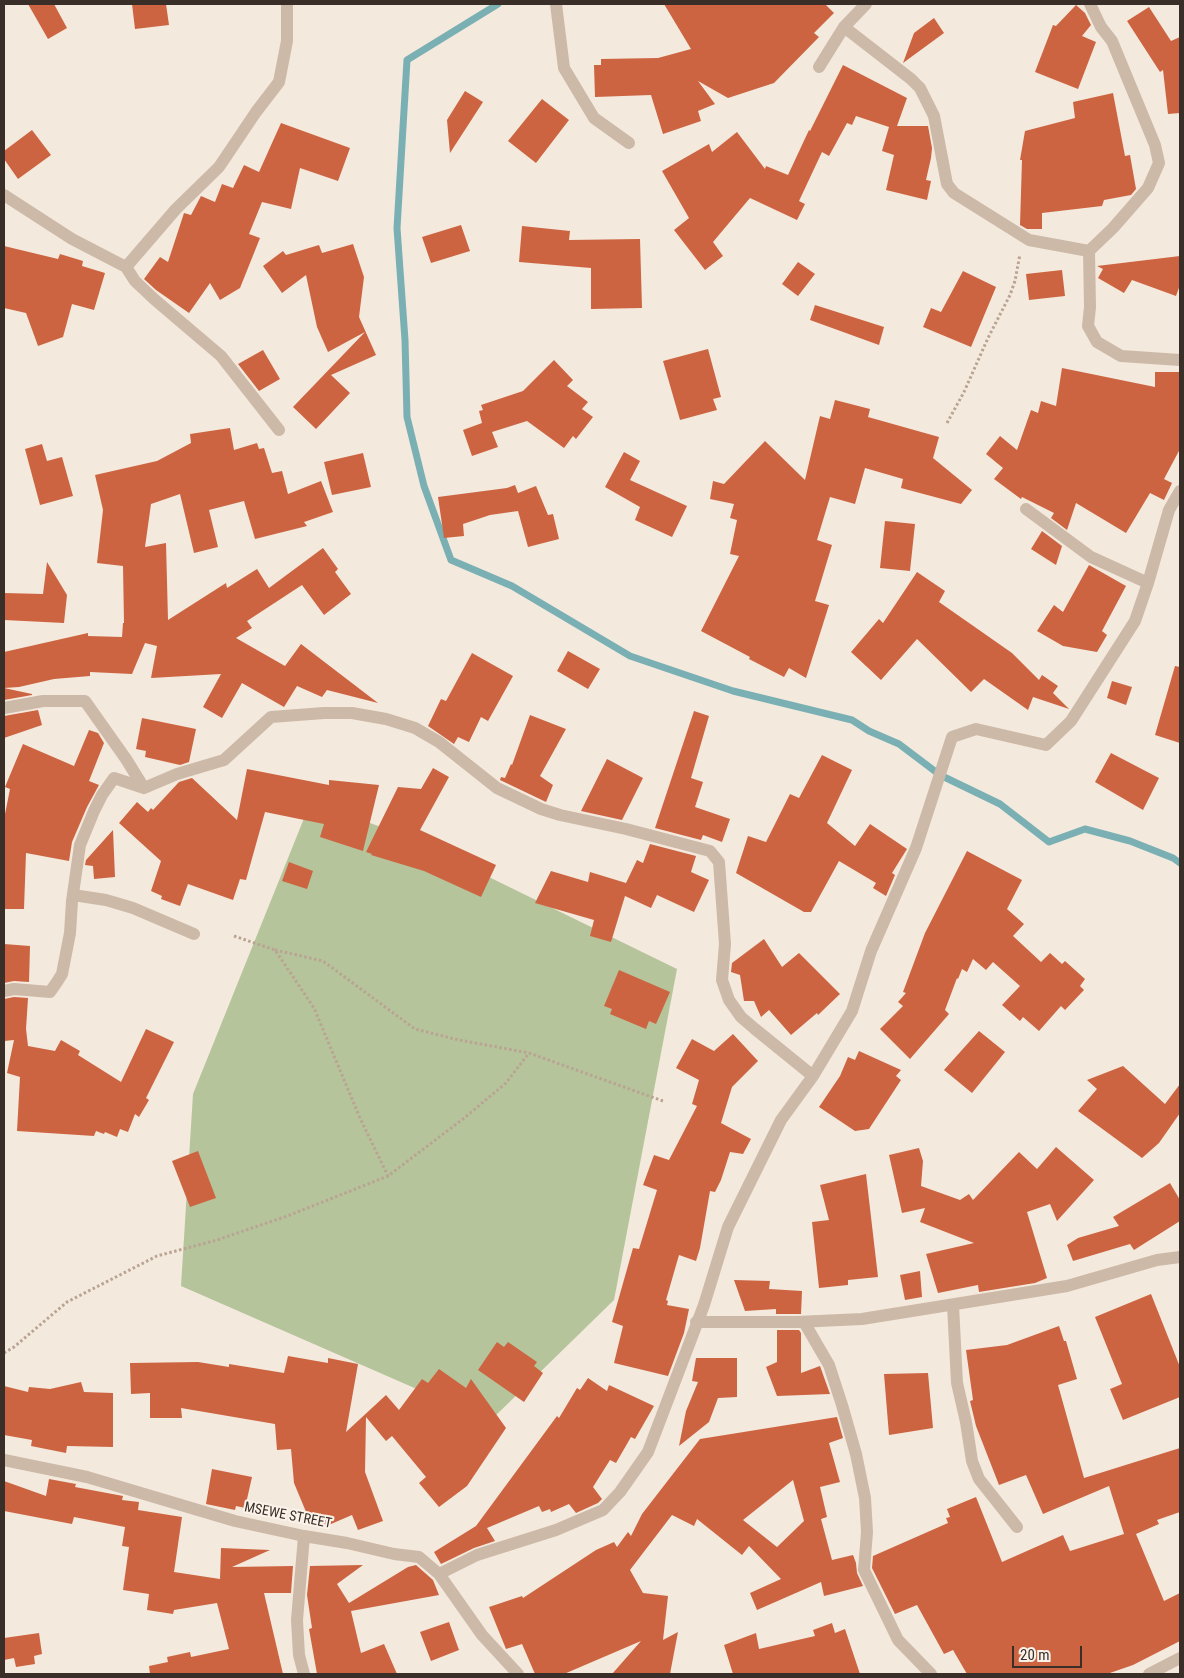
<!DOCTYPE html>
<style>
body{margin:0}
#map{position:relative;width:1184px;height:1678px;overflow:hidden;background:#f4e9dd;font-family:"Roboto Condensed",sans-serif}
canvas{display:block}
.frame{position:absolute;inset:0;border:5px solid #392e28;pointer-events:none}
.scale{position:absolute;left:1012px;top:1646px;width:70px;height:22px;box-sizing:border-box;border:2px solid #392e28;border-top:0;padding-left:6px;font-size:15px;line-height:18px;white-space:nowrap;color:#392e28;-webkit-text-stroke:4px #fbf3ea;paint-order:stroke}
</style>
<div id="map">
<canvas width="1184" height="1678"></canvas>
<div class="frame"></div>
<div class="scale">20 m</div>
</div>
<script>
const ctx = document.querySelector('canvas').getContext('2d');
ctx.lineJoin = 'round';
function fillPath(path, color) { ctx.fillStyle = color; ctx.fill(path, 'evenodd'); }
const shape = rows => new Path2D(rows.map(r => 'M' + r).join(''));
function stroke(path, color, width, dash) { ctx.strokeStyle = color; ctx.lineWidth = width; ctx.lineCap = dash ? 'butt' : 'round'; ctx.setLineDash(dash || []); ctx.stroke(path); }
function label(font, color, halo, rows, align = 'center') {
  ctx.font = font + ' "Roboto Condensed",sans-serif'; ctx.lineWidth = 4; ctx.setLineDash([]); ctx.textBaseline = 'middle'; ctx.strokeStyle = halo; ctx.fillStyle = color; for (const [text, x, y, turn = 0] of rows) {
    ctx.save(); ctx.translate(x, y); ctx.rotate((+turn || 0) * Math.PI / 180); ctx.textAlign = isNaN(turn) ? turn : align; if (halo) ctx.strokeText(text, 0, 0); ctx.fillText(text, 0, 0); ctx.restore();
  }
}
fillPath(shape([
 [311,801,405,836,677,969,614,1300,490,1421,181,1286,193,1094]
]), '#b6c49b');
stroke(shape([
 [498,4,407,60,397,228,405,340,407,417,424,486,451,560,512,586,630,656,733,691,852,720,869,731,899,744,940,775,1000,804,1049,842,1085,829,1130,841,1173,858,1180,863]
]), '#7ab0b3', 7);
fillPath(shape([
 [28,4,54,4,67,28,48,39],
 [132,4,166,4,169,25,135,29],
 [664,4,825,4,834,13,814,33,819,37,774,83,728,98,698,81,715,104,698,111,701,121,663,134,651,95,595,97,594,65,601,65,601,59,658,58,691,49],
 [1076,5,1085,13,1091,25,1082,36,1096,42,1078,89,1035,72,1053,25,1056,26],
 [1149,7,1171,41,1180,37,1180,113,1168,114,1163,70,1160,72,1127,21],
 [934,18,944,33,903,63,914,33],
 [843,65,907,98,897,126,928,126,932,148,931,158,926,180,931,181,927,200,886,190,894,155,882,151,889,127,856,116,852,125,847,123,829,156,822,152,799,201,805,204,797,220,750,198,713,242,723,256,705,270,674,230,689,218,662,171,709,144,712,152,737,132,765,169,766,166,788,175,809,130,810,131],
 [465,91,483,102,450,153,447,120],
 [1113,93,1125,156,1130,155,1136,189,1131,195,1104,200,1102,206,1042,213,1042,229,1027,229,1020,225,1022,160,1020,160,1025,131,1075,118,1073,102],
 [542,99,569,120,536,163,508,141],
 [281,123,350,148,338,181,300,168,291,209,262,202,249,234,260,238,240,288,220,300,210,283,189,313,156,290,144,279,160,257,168,262,184,213,191,215,201,196,215,202,222,184,233,188,244,165,259,172],
 [32,130,51,155,18,179,4,159,4,151],
 [461,225,470,251,431,263,422,237],
 [522,226,570,231,569,240,640,239,642,308,591,309,591,268,519,262],
 [353,244,364,277,359,317,376,355,331,375,350,393,316,429,293,407,365,332,328,352,317,327,306,275,282,293,263,266,283,251,286,255,319,245,322,253],
 [4,246,58,259,60,254,83,261,82,266,105,273,94,310,72,304,63,337,38,346,26,313,4,308],
 [1180,256,1180,285,1176,296,1132,280,1124,293,1098,278,1103,269,1097,266],
 [798,262,815,274,798,296,782,284],
 [1062,270,1065,296,1029,300,1026,274],
 [963,271,996,287,971,347,923,327,931,308,941,312],
 [815,305,884,327,879,345,810,320],
 [708,349,721,397,713,399,717,410,680,420,663,361],
 [263,350,280,379,259,391,238,364],
 [554,360,573,380,567,386,588,402,582,409,593,417,576,439,573,436,564,448,527,421,492,432,498,447,472,456,463,430,482,423,479,411,483,410,481,405,523,391],
 [1062,368,1155,387,1155,372,1180,372,1180,449,1164,479,1172,483,1164,500,1150,493,1126,533,1076,503,1067,530,1051,518,1054,513,1022,497,1021,499,994,479,1003,468,986,454,1000,436,1017,450,1031,410,1038,413,1041,401,1056,406],
 [835,400,870,409,868,417,939,437,933,458,972,490,961,504,901,488,903,479,865,468,855,504,830,497,817,540,832,545,815,601,829,605,806,678,789,668,784,677,749,659,750,657,701,631,739,556,730,554,737,520,730,518,734,504,710,499,713,481,724,484,765,441,805,480,820,416,830,419],
 [230,428,234,450,257,443,259,449,264,448,272,473,282,471,288,494,321,481,333,512,304,522,307,526,255,539,244,501,209,510,218,547,194,553,180,494,151,504,145,547,166,543,168,620,226,583,227,588,257,569,269,588,323,548,338,569,335,572,351,594,324,615,302,585,247,621,252,628,236,638,285,666,301,644,378,703,327,690,322,697,297,686,284,707,242,683,222,718,203,707,221,674,151,678,157,646,145,643,132,674,90,672,90,676,54,679,19,687,4,688,4,652,88,633,88,636,122,637,123,623,124,623,123,566,97,563,103,510,95,475,157,461,191,443,190,434],
 [42,444,47,461,62,457,73,496,40,505,25,449],
 [624,452,640,461,630,480,687,506,672,537,635,520,640,507,605,487],
 [363,453,371,487,332,495,324,462],
 [515,485,518,493,536,486,548,515,553,514,559,539,528,547,518,511,490,515,463,524,464,536,444,538,438,497,507,488],
 [885,521,915,524,910,571,880,568],
 [1042,531,1062,546,1056,565,1031,549],
 [47,562,67,595,64,623,4,620,4,593,43,594],
 [1089,565,1126,586,1102,631,1107,635,1097,652,1063,646,1037,631,1054,605,1063,612],
 [917,572,945,591,939,602,1012,653,1039,680,1042,675,1058,686,1053,693,1069,709,1033,697,1028,710,984,679,971,692,917,639,881,680,851,652,879,619,883,623],
 [568,651,600,669,588,689,557,671],
 [472,653,513,676,488,721,481,717,469,742,458,737,454,744,428,726,441,699,446,701],
 [1175,666,1180,667,1180,743,1155,735],
 [1112,681,1132,687,1126,705,1107,698],
 [4,688,32,694,32,695,4,700],
 [38,710,42,725,4,738,4,716],
 [694,711,709,716,691,778,703,782,695,807,730,819,722,842,703,835,701,840,655,828],
 [530,715,566,729,540,776,553,785,546,802,500,780,501,777,505,778,511,764,512,765],
 [142,718,196,729,189,762,180,765,145,757,146,751,136,749],
 [89,730,98,733,104,743,89,781,99,785,87,807,72,842,69,861,26,853,24,909,4,909,4,819,10,789,5,787,23,744,74,766],
 [1111,753,1159,778,1143,810,1095,782],
 [822,755,852,770,827,823,855,846,870,824,907,849,892,873,895,875,886,896,873,888,876,883,839,861,811,912,804,912,736,873,748,836,766,842,790,794,799,798],
 [607,759,643,778,622,820,581,811],
 [433,768,449,777,420,830,496,865,481,897,424,871,371,855,372,854,366,852,398,787,421,789],
 [247,769,329,785,329,780,379,785,363,851,320,837,324,824,265,812,246,880,240,879,233,900,188,884,180,906,161,899,162,896,151,891,161,861,119,823,137,802,148,812,151,808,153,810,179,782,192,778,237,820],
 [113,830,115,877,94,879,93,866,85,865,86,860],
 [650,844,696,856,691,872,709,880,694,912,657,895,651,908,625,896,611,942,590,936,594,920,535,903,551,871,588,882,590,872,626,883,637,860,643,863],
 [967,851,1022,880,1007,909,1024,924,1013,936,1041,962,1050,953,1062,964,1065,961,1085,979,1080,986,1084,990,1065,1010,1061,1006,1039,1031,1023,1017,1020,1021,1002,1005,1020,986,993,962,986,970,973,959,967,972,962,969,958,979,957,978,945,1010,949,1014,910,1059,880,1029,903,1006,898,1002,906,993,903,992,925,933],
 [289,862,313,871,307,889,282,881],
 [764,939,782,967,799,953,840,994,818,1015,817,1013,791,1035,769,1010,761,1017,754,1001,744,1001,740,975,731,972,732,963],
 [4,944,30,946,29,982,14,981,4,983],
 [619,970,670,992,656,1024,649,1021,646,1029,610,1014,612,1009,604,1006],
 [14,997,28,998,26,1029,28,1046,55,1051,61,1040,80,1051,78,1055,121,1082,146,1029,174,1042,146,1098,149,1100,139,1117,135,1114,128,1132,120,1129,117,1137,105,1132,104,1134,96,1131,94,1136,17,1131,20,1077,7,1073,14,1040,4,1041,4,999],
 [979,1031,1005,1052,972,1093,944,1070],
 [733,1034,758,1061,732,1087,721,1123,751,1139,743,1154,730,1152,721,1180,715,1192,710,1191,700,1248,696,1261,679,1255,666,1300,668,1301,667,1305,689,1309,684,1333,668,1376,614,1363,623,1326,612,1322,633,1248,639,1249,657,1190,643,1185,654,1155,669,1160,697,1106,692,1104,699,1080,676,1068,692,1039,714,1051],
 [859,1051,901,1070,896,1076,901,1080,869,1129,855,1131,819,1107,840,1076,848,1057,855,1060],
 [1123,1066,1165,1104,1180,1084,1180,1113,1159,1143,1142,1158,1078,1111,1097,1089,1087,1080],
 [1056,1147,1094,1180,1057,1221,1050,1204,1027,1212,1047,1278,1035,1283,979,1292,978,1285,938,1293,926,1254,974,1243,920,1222,925,1208,902,1213,889,1155,919,1148,923,1161,921,1186,960,1200,969,1194,973,1200,1019,1152,1037,1169],
 [198,1151,216,1198,190,1207,172,1161],
 [866,1174,878,1277,848,1280,848,1285,819,1288,812,1222,829,1220,820,1185],
 [1170,1183,1180,1200,1180,1221,1134,1250,1130,1244,1073,1261,1067,1245,1078,1238,1119,1226,1113,1217],
 [920,1271,922,1297,905,1300,900,1275],
 [734,1280,770,1281,769,1289,802,1291,801,1314,776,1314,776,1309,745,1311],
 [1151,1294,1180,1367,1180,1397,1123,1420,1110,1389,1122,1384,1095,1317],
 [1059,1326,1064,1341,1066,1341,1077,1379,1058,1385,1084,1478,1180,1448,1180,1512,1157,1520,1159,1524,1136,1534,1164,1601,1180,1593,1180,1641,1133,1665,1107,1674,967,1674,953,1650,944,1654,917,1605,895,1614,872,1568,873,1556,948,1523,946,1518,950,1517,947,1509,976,1497,1002,1562,1063,1535,1070,1551,1124,1534,1109,1486,1043,1514,1026,1475,999,1485,976,1426,970,1401,973,1400,966,1350,1007,1345],
 [777,1330,799,1330,801,1333,801,1373,820,1366,830,1394,777,1396,766,1367,777,1362],
 [497,1342,504,1347,508,1342,537,1362,534,1366,543,1373,524,1402,478,1370],
 [288,1356,328,1363,328,1358,358,1364,346,1432,386,1395,399,1410,422,1379,428,1383,439,1369,466,1388,471,1379,506,1428,467,1486,439,1507,419,1483,426,1477,392,1436,386,1441,366,1417,365,1472,383,1521,358,1530,352,1515,324,1527,319,1515,309,1519,294,1483,291,1449,277,1450,275,1424,181,1408,182,1418,150,1418,150,1393,131,1394,130,1363,198,1362,229,1367,229,1364,284,1373],
 [696,1358,737,1358,737,1397,718,1398,709,1422,679,1446,686,1411,698,1382,692,1381],
 [928,1373,933,1428,889,1435,884,1374],
 [588,1378,607,1391,609,1385,654,1406,635,1439,631,1437,616,1463,610,1460,593,1487,602,1499,598,1503,576,1513,569,1504,551,1512,550,1509,542,1512,539,1506,487,1528,495,1541,474,1548,441,1564,434,1552,476,1526,557,1416,559,1418,577,1388,580,1390],
 [81,1382,84,1392,113,1393,113,1447,67,1446,66,1453,31,1446,32,1440,4,1435,4,1386,28,1392,29,1387,50,1389],
 [837,1417,843,1438,829,1443,840,1482,820,1487,827,1517,821,1519,832,1560,853,1555,856,1563,857,1573,863,1586,824,1596,821,1582,757,1610,750,1593,781,1579,749,1546,742,1555,697,1519,694,1526,672,1515,630,1570,643,1593,668,1596,663,1640,678,1632,670,1674,612,1674,641,1641,564,1674,535,1674,522,1644,506,1649,489,1607,522,1596,523,1598,596,1550,614,1542,617,1547,628,1532,631,1536,642,1514,700,1439],
 [793,1480,804,1521,777,1547,743,1520],
 [212,1469,252,1477,245,1508,236,1506,235,1510,206,1504],
 [49,1479,76,1484,75,1487,123,1496,122,1500,139,1502,138,1510,182,1517,174,1572,220,1579,221,1548,270,1550,232,1567,293,1566,291,1593,264,1593,283,1674,150,1674,149,1666,168,1662,167,1657,190,1652,191,1657,229,1649,217,1603,174,1610,173,1614,147,1610,149,1594,123,1590,129,1547,122,1546,125,1527,74,1517,72,1524,4,1511,4,1481,46,1496],
 [363,1565,337,1584,349,1603,408,1567,416,1565,433,1580,439,1595,351,1611,361,1653,384,1644,397,1674,317,1674,309,1629,312,1628,307,1595,310,1566],
 [449,1622,459,1650,431,1661,420,1632],
 [832,1623,835,1633,845,1629,860,1674,733,1674,724,1645,756,1633,759,1649,815,1636,813,1630],
 [39,1633,42,1654,34,1656,35,1664,16,1667,14,1658,4,1660,4,1638]
]), '#cd6441');
stroke(shape([
 [947,423,964,392,988,338,1010,295,1015,281,1020,254],
 [234,936,275,950,314,1008,360,1118,388,1176],
 [275,950,323,961,415,1029,459,1040,529,1053,663,1101],
 [4,1353,14,1347,67,1302,157,1256,217,1240,290,1215,388,1176,463,1119,506,1083,529,1053]
]), '#b9a392', 3, [2.5, 2.5]);
stroke(shape([
 [556,4,564,68,594,118,629,143],
 [844,27,911,79,920,88,934,116,947,184,954,193,1029,240,1089,251,1113,228,1148,188,1159,163,1155,145,1112,41,1101,27,1090,4],
 [819,67,844,27,866,4],
 [4,195,72,239,126,267],
 [1089,251,1090,307,1088,326,1097,342,1121,356,1180,360],
 [279,430,221,356,154,299,135,281,126,267,176,209,219,167,256,112,279,82,287,41,287,4],
 [1026,509,1091,557,1148,583],
 [4,708,43,701,85,701,126,759,144,788,177,774,224,760,271,717,324,713,352,713,386,719,415,728,439,742,497,788,541,809,560,815,626,829,710,851,719,862,725,944,722,980,729,1000,741,1017,755,1029,813,1076],
 [73,895,106,900,133,908,194,934],
 [4,991,14,989,50,992,57,982,62,974,70,933,72,901,80,845,94,811,102,795,114,778,144,788],
 [953,1305,957,1383,966,1422,972,1461,979,1479,1017,1527],
 [696,1322,797,1322,862,1319,1067,1286,1157,1260,1180,1257],
 [804,1322,829,1365,842,1405,856,1454,865,1498,867,1532,864,1570,898,1640,931,1674],
 [4,1460,87,1477,235,1521,304,1536,347,1543,394,1554,419,1557,439,1574,482,1635,518,1674],
 [304,1536,297,1620,299,1655,304,1674],
 [439,1574,477,1555,556,1530,603,1510,620,1492,648,1452,704,1305,728,1227,781,1120,813,1076,852,1011,871,951,916,848,952,737,976,729,1046,745,1071,721,1135,621,1148,583,1169,510,1180,491],
 [1149,1674,1180,1658]
]), '#cdb9a8', 12);
label('14px', '#392e28', '#fbf3ea', [
 ["MSEWE STREET",288,1516,11]
]);
</script>
